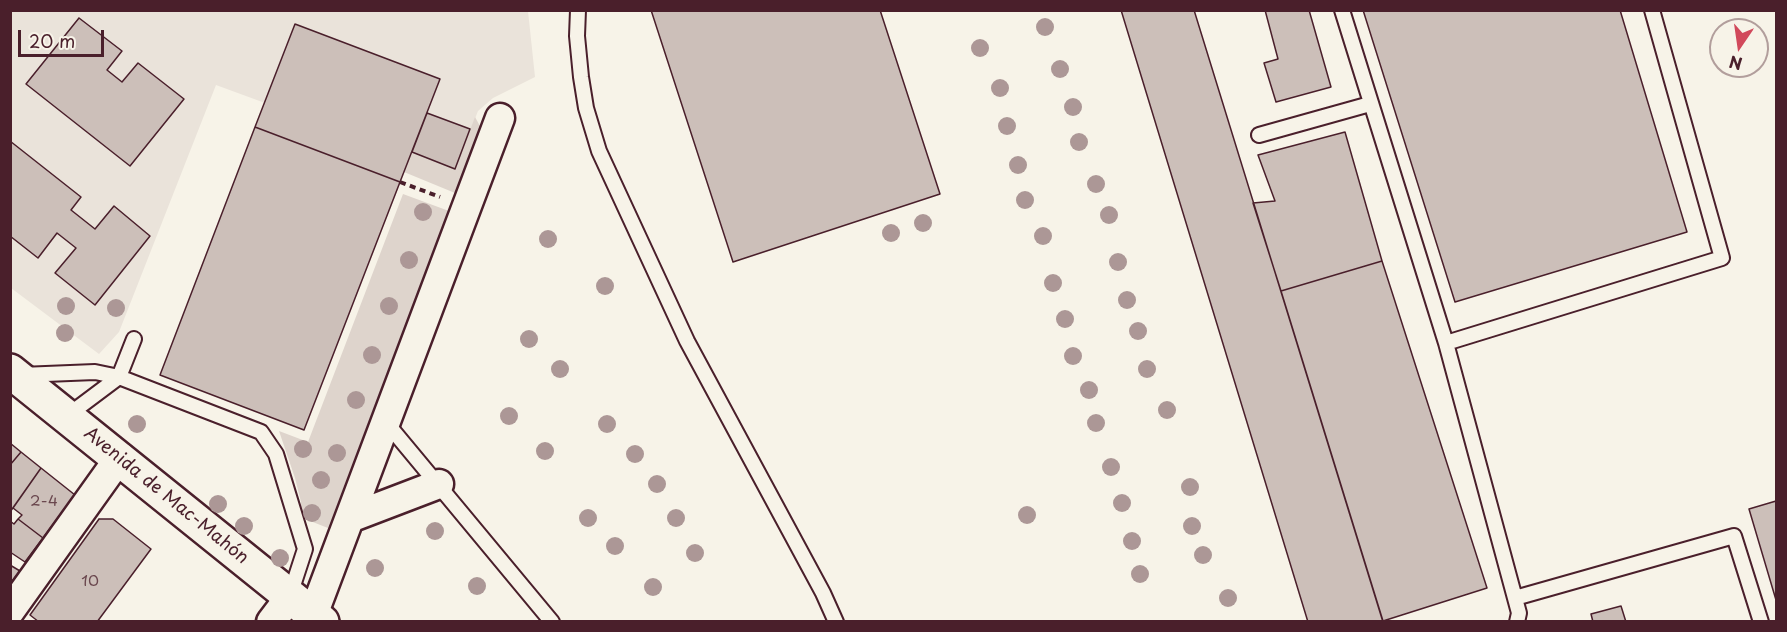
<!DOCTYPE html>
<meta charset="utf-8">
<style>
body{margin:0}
#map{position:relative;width:1787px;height:632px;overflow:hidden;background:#f7f3e8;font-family:"Playpen Sans",sans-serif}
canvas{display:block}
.frame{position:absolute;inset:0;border:12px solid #4a1f2b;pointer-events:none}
.north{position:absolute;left:1709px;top:18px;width:60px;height:60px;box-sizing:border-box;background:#f7f3e8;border:2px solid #b29e9c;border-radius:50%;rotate:193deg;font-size:16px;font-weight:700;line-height:24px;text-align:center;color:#4a1f2b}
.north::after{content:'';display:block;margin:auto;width:21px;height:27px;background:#d1495b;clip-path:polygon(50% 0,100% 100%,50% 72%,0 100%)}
.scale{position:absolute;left:18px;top:30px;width:86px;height:27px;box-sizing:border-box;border:3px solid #4a1f2b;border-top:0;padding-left:8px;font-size:18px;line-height:21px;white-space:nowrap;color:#4a1f2b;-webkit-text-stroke:4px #f7f3e8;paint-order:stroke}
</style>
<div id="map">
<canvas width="1787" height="632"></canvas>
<div class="frame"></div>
<div class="north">N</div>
<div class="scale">20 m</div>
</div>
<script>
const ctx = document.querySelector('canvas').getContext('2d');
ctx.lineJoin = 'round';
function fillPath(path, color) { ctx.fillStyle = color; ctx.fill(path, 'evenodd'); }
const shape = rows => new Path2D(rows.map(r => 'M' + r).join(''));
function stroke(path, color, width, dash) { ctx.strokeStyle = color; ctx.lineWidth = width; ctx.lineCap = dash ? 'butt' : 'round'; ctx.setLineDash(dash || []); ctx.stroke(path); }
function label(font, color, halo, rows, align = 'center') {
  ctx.font = font + ' "Playpen Sans",sans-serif'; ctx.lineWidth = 6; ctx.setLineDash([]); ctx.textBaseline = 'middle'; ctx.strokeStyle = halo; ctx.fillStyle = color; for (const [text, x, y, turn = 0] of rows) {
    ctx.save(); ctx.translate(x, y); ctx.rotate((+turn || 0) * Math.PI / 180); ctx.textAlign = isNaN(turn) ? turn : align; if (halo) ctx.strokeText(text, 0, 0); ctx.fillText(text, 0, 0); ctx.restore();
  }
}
fillPath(shape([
 [10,11,528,11,535,77,493,98,478,111,455,169,412,152,440,79,295,24,265,103,216,85,119,332,99,354,11,288]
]), '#eae3da');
fillPath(shape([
 [475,117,481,128,455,193,404,172,412,151,455,169],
 [403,194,449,211,328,528,300,517,301,502,295,478,279,431,308,442]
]), '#ded4cc');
const building = shape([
 [651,10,880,10,940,194,733,262,651,10],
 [1121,10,1194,10,1383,622,1308,622,1121,10],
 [1265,10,1309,10,1331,87,1276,102,1264,63,1278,59,1265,10],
 [1363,10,1620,10,1687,232,1455,302,1363,10],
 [79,18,122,51,107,70,122,82,138,63,184,99,130,166,26,84,79,18],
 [295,24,440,79,400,182,255,127,295,24],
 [427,113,470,129,455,169,412,152,427,113],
 [255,127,400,182,304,430,160,375,255,127],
 [1345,132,1382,261,1281,291,1253,203,1275,201,1258,155,1345,132],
 [10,141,81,197,71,210,95,229,114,206,150,236,95,305,55,273,76,248,57,233,38,258,10,236,10,141],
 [1382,261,1487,588,1383,621,1281,291,1382,261],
 [10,443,21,452,10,465,10,443],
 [21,452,41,468,10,512,10,465,21,452],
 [41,468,75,495,43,538,18,519,22,515,13,508,41,468],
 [1776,501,1776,600,1749,509,1776,501],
 [18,519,43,538,25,562,10,552,10,521,14,524,18,519],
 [99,519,113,519,151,549,97,622,39,622,30,615,99,519],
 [10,565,20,571,10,584,10,565],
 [1621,606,1626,622,1593,622,1591,614,1621,606]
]);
fillPath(building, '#ccbfb9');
stroke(building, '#4a1f2b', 1.5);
const lane = shape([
 [578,10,577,36,581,77,586,108,599,151,687,341,823,593,836,622],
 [1342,10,1446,343,1519,613,1517,622],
 [1259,135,1370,104],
 [1446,343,1722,258,1652,10],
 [21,375,95,372,119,377,261,432,276,454,305,549,290,595],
 [67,416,119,377,134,339],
 [385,421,552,622],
 [1515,598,1734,536,1761,622]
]);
const street = shape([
 [350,518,439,484],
 [10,611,120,457],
 [313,615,500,118],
 [271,622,290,597]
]);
const secondary = shape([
 [10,371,322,622]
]);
stroke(lane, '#4a1f2b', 18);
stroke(street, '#4a1f2b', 33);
stroke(secondary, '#4a1f2b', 38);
stroke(shape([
 [400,182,440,197]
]), '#4a1f2b', 4, [6, 4.5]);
stroke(lane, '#f7f3e8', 14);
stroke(street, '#f7f3e8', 28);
stroke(secondary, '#f7f3e8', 33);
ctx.fillStyle = '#ac9796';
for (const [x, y] of [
 [1045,27],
 [980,48],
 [1060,69],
 [1000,88],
 [1073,107],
 [1007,126],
 [1079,142],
 [1018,165],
 [1096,184],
 [1025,200],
 [423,212],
 [1109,215],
 [923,223],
 [891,233],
 [1043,236],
 [548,239],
 [409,260],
 [1118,262],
 [1053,283],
 [605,286],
 [1127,300],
 [66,306],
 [389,306],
 [116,308],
 [1065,319],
 [1138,331],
 [65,333],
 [529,339],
 [372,355],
 [1073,356],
 [560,369],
 [1147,369],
 [1089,390],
 [356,400],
 [1167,410],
 [509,416],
 [1096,423],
 [137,424],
 [607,424],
 [303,449],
 [545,451],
 [337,453],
 [635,454],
 [1111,467],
 [321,480],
 [657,484],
 [1190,487],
 [1122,503],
 [218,504],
 [312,513],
 [1027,515],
 [588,518],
 [676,518],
 [244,526],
 [1192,526],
 [435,531],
 [1132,541],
 [615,546],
 [695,553],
 [1203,555],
 [280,558],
 [375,568],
 [1140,574],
 [477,586],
 [653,587],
 [1228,598]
]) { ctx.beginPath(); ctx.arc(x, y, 9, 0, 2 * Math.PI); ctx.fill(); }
label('15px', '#6a474e', null, [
 ["2-4",44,502],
 ["10",90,582]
]);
label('18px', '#4a1f2b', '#f7f3e8', [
 ["Avenida de Mac-Mahón",166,496,39]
]);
</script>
